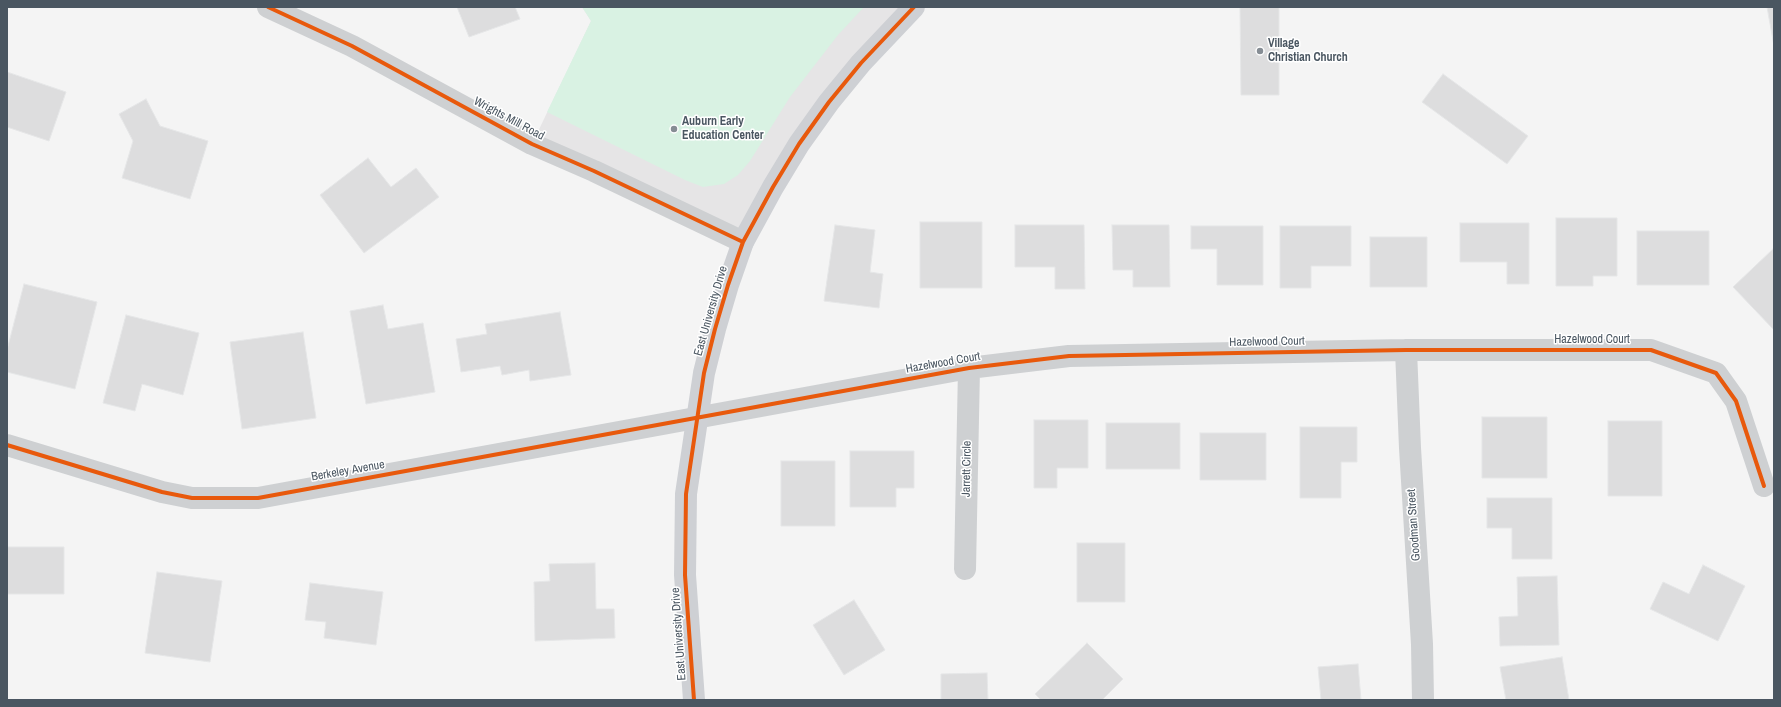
<!DOCTYPE html>
<html>
<head>
<meta charset="utf-8">
<style>
  body { margin:0 }
  #map { position:relative; width:1781px; height:707px; overflow:hidden; background:#f4f4f4; font-family:"Archivo Narrow",sans-serif }
  canvas { display:block }
  .frame { position:absolute; inset:0; border:8px solid #4a5661; pointer-events:none }
</style>
</head>
<body>
<div id="map">
<canvas width="1781" height="707"></canvas>
<div class="frame"></div>
</div>
<script>
const g = document.querySelector('canvas').getContext('2d');
g.lineJoin = 'round';
function fillPath(path, color) { g.fillStyle = color; g.fill(path, 'evenodd'); }
const shape = rows => new Path2D(rows.map(r => 'M' + r).join(''));
function trace(path, color, width, dash) { g.strokeStyle = color; g.lineWidth = width; g.lineCap = dash ? 'butt' : 'round'; g.setLineDash(dash || []); g.stroke(path); }
function write(font, color, halo, rows, align = 'center') {
  g.font = font + ' "Archivo Narrow",sans-serif'; g.lineWidth = 3; g.setLineDash([]); g.textBaseline = 'middle'; g.strokeStyle = halo; g.fillStyle = color; for (const [text, x, y, turn = 0] of rows) {
    g.save(); g.translate(x, y); g.rotate((+turn || 0) * Math.PI / 180); g.textAlign = isNaN(turn) ? turn : align; if (halo) g.strokeText(text, 0, 0); g.fillText(text, 0, 0); g.restore();
  }
}
fillPath(shape([
  [582,7,914,7,897,23,748,232,532,144,591,21]
]), '#e6e5e6');
fillPath(shape([
  [582,7,864,7,838,35,790,97,750,161,738,175,724,184,703,187,685,180,547,112,591,21]
]), '#d9f2e3');
const building = shape([
  [457,7,515,7,520,19,469,37,457,7],
  [1240,7,1279,7,1279,95,1241,95,1240,7],
  [1767,7,1774,7,1774,46,1767,7],
  [7,72,66,92,49,141,7,127,7,72],
  [1443,74,1528,136,1507,164,1422,102,1443,74],
  [146,99,160,126,208,141,190,199,122,178,133,141,119,114,146,99],
  [368,158,391,187,416,168,439,197,364,253,320,195,368,158],
  [1556,218,1617,218,1617,276,1593,276,1593,286,1556,286,1556,218],
  [920,222,982,222,982,288,920,288,920,222],
  [1460,223,1529,223,1529,284,1507,284,1507,262,1460,262,1460,223],
  [835,225,875,230,870,272,883,274,879,308,824,301,835,225],
  [1015,225,1084,225,1085,289,1055,289,1055,267,1015,267,1015,225],
  [1112,225,1169,225,1170,287,1133,287,1133,270,1113,270,1112,225],
  [1191,226,1263,226,1263,285,1217,285,1217,249,1191,249,1191,226],
  [1280,226,1351,226,1351,266,1311,266,1311,288,1280,288,1280,226],
  [1637,231,1709,231,1709,285,1637,285,1637,231],
  [1370,237,1427,237,1427,287,1370,287,1370,237],
  [1773,249,1774,250,1774,330,1733,287,1773,249],
  [24,284,97,302,75,389,7,372,7,350,24,284],
  [383,305,388,329,423,323,435,392,366,404,350,311,383,305],
  [560,312,571,375,530,381,529,370,502,375,500,366,461,372,456,339,487,334,485,324,560,312],
  [126,315,199,333,183,395,142,384,135,411,103,403,126,315],
  [303,332,316,418,242,429,230,342,303,332],
  [1482,417,1547,417,1547,478,1482,478,1482,417],
  [1034,420,1088,420,1088,468,1057,468,1057,488,1034,488,1034,420],
  [1608,421,1662,421,1662,496,1608,496,1608,421],
  [1106,423,1180,423,1180,469,1106,469,1106,423],
  [1300,427,1357,427,1357,462,1341,462,1341,498,1300,498,1300,427],
  [1200,433,1266,433,1266,480,1200,480,1200,433],
  [850,451,914,451,914,488,896,488,896,507,850,507,850,451],
  [781,461,835,461,835,526,781,526,781,461],
  [1487,498,1552,498,1552,559,1512,559,1512,528,1487,528,1487,498],
  [1077,543,1125,543,1125,602,1077,602,1077,543],
  [7,547,64,547,64,594,7,594,7,547],
  [595,563,596,609,614,609,615,638,535,641,534,582,550,581,549,564,595,563],
  [1703,565,1745,586,1718,641,1650,609,1663,582,1689,594,1703,565],
  [157,572,222,581,210,662,145,653,157,572],
  [1557,576,1559,645,1500,646,1499,617,1518,616,1517,577,1557,576],
  [310,583,383,592,376,645,324,638,326,622,305,620,310,583],
  [854,600,885,650,844,675,813,625,854,600],
  [1087,643,1123,679,1102,700,1041,700,1035,694,1087,643],
  [1562,657,1569,700,1506,700,1500,667,1562,657],
  [1358,664,1361,700,1321,700,1318,667,1358,664],
  [987,673,988,700,941,700,941,674,987,673]
]);
fillPath(building, '#ddddde');
trace(building, '#e5e6e7', 1);
trace(shape([
  [268,7,352,46,532,144,594,171,743,242],
  [1406,350,1410,448,1422,644,1423,700],
  [7,445,162,492,192,498,258,498,969,368,1069,356,1406,350,1651,350,1716,373,1736,401,1764,486],
  [965,569,969,368]
]), '#ced0d2', 22);
trace(shape([
  [694,700,685,575,686,494,704,373,715,329,728,285,743,242,773,187,799,144,829,102,861,63,914,7]
]), '#ced0d4', 22);
trace(shape([
  [268,7,352,46,532,144,594,171,743,242],
  [7,445,162,492,192,498,258,498,969,368,1069,356,1406,350,1651,350,1716,373,1736,401,1764,486],
  [694,700,685,575,686,494,704,373,715,329,728,285,743,242,773,187,799,144,829,102,861,63,914,7]
]), '#e8590c', 4);
for (const [x, y, r, color] of [
  [1260,51,4,"#868d94"],
  [674,129,4,"#868d94"]
]) { const dot = new Path2D(); dot.arc(x, y, r, 0, 2 * Math.PI); g.fillStyle = color; g.fill(dot); trace(dot, '#fff', 1.5); }
write('bold 12px', '#4a5661', '#fff', [
  ["Village",1268,44],
  ["Christian Church",1268,58],
  ["Auburn Early",682,122],
  ["Education Center",682,136]
], 'left');
write('12px', '#4a5661', '#fff', [
  ["Wrights Mill Road",509,119,28],
  ["East University Drive",711,311,-74],
  ["Hazelwood Court",1592,340],
  ["Hazelwood Court",1267,342,-1],
  ["Hazelwood Court",943,363,-10],
  ["Jarrett Circle",967,469,-89],
  ["Berkeley Avenue",348,471,-10],
  ["Goodman Street",1414,525,-94],
  ["East University Drive",679,634,-94]
]);
</script>
</body>
</html>
